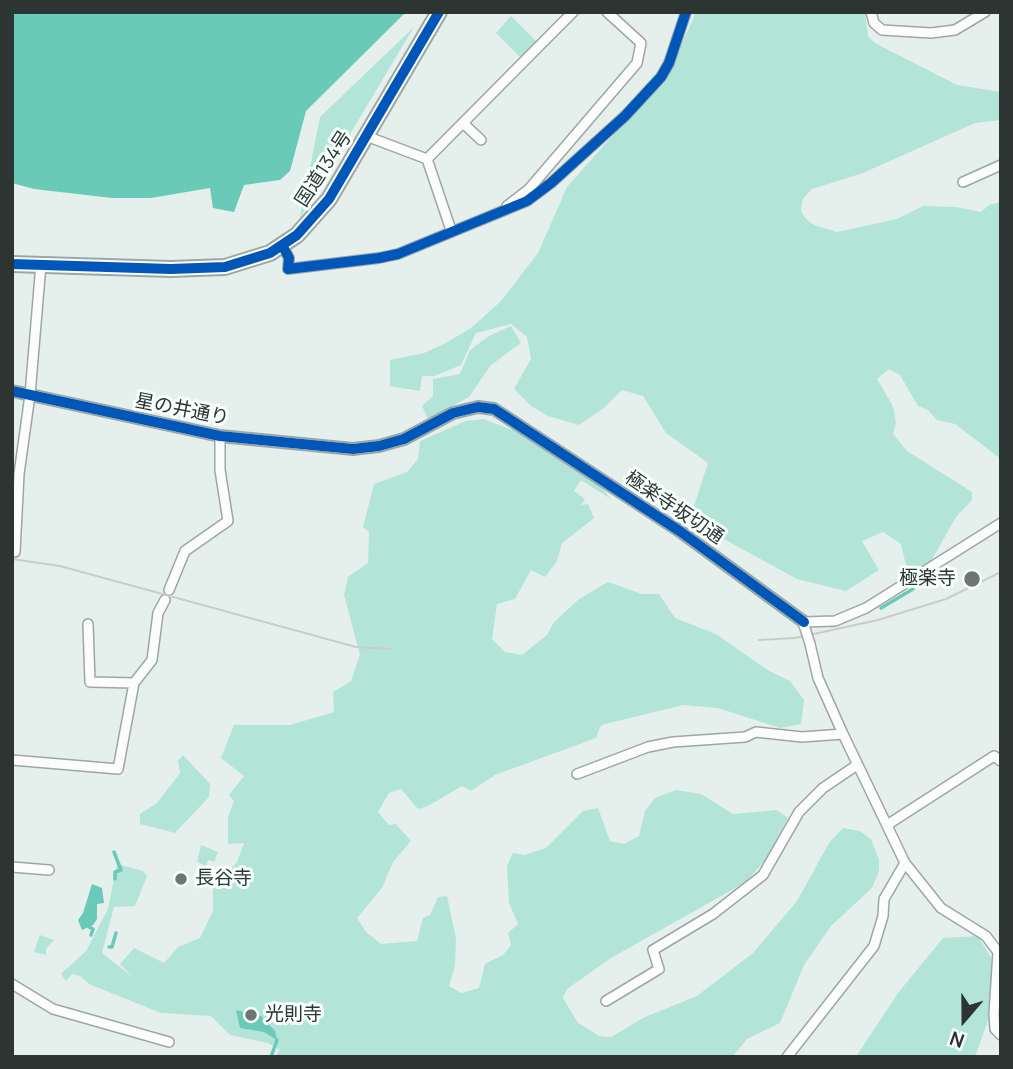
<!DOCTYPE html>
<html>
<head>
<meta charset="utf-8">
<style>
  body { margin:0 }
  #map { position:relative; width:1013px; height:1069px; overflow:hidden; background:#e5f0ed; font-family:Manrope,sans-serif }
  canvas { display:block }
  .frame { position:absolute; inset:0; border:14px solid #2d3533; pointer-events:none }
  .north { position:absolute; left:929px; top:985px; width:70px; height:70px; -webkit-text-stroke:5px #f6fffc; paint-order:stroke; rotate:200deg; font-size:19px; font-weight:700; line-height:28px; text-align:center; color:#2d3533 }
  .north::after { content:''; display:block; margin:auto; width:24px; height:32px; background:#2d3533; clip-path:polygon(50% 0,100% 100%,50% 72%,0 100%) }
</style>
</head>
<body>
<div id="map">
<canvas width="1013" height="1069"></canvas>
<div class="frame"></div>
<div class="north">N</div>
</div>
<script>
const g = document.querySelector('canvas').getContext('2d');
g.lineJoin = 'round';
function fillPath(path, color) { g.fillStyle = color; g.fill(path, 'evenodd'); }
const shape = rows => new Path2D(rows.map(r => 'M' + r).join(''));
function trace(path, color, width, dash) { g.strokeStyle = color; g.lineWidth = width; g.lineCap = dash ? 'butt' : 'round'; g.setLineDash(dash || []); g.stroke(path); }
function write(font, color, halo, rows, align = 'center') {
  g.font = font + ' Manrope,"Noto Sans JP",sans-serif'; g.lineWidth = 6; g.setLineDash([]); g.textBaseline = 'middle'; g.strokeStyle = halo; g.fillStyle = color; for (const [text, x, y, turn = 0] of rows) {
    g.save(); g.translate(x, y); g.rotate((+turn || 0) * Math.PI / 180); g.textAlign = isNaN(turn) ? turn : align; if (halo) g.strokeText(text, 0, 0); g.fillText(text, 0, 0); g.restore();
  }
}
fillPath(shape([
  [696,12,865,12,868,36,875,43,957,85,1001,92,1001,120,975,123,863,173,812,189,802,200,801,211,806,219,814,225,837,232,897,219,923,206,956,207,981,212,989,205,1001,202,1001,459,955,424,937,420,928,410,918,406,900,375,889,369,877,379,893,406,896,422,893,434,907,451,972,492,972,500,956,517,931,561,908,574,901,544,883,532,862,541,879,570,846,591,797,579,713,533,695,518,693,509,708,463,666,433,643,396,622,390,604,408,579,425,548,416,531,406,514,389,531,359,527,337,511,324,476,333,461,365,434,376,422,376,420,391,390,386,390,360,424,353,444,344,471,328,501,301,538,253,567,187,670,71],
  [511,16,537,42,521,58,496,33],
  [414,27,300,218,320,117],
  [511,326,521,343,491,365,469,397,428,419,422,406,433,396,433,379,460,374,470,350,489,336],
  [483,419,534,438,602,488,611,499,581,480,574,491,585,499,581,505,588,504,594,518,562,543,557,561,545,577,531,570,515,599,497,604,492,639,505,652,522,655,547,635,554,622,579,599,608,582,642,594,659,594,675,618,716,634,769,671,790,681,804,700,801,724,780,728,718,708,683,705,601,725,596,738,495,775,471,791,462,786,426,807,418,809,401,789,389,793,378,812,389,825,396,824,411,841,393,862,382,888,357,918,366,932,381,944,417,941,423,918,430,915,438,897,447,896,456,938,455,966,449,986,461,993,479,988,485,964,503,955,511,945,508,933,518,924,509,903,507,866,513,853,524,855,546,848,583,811,598,808,610,841,624,844,639,836,645,811,655,798,676,790,701,794,733,814,777,810,788,818,766,859,746,882,611,958,567,989,563,998,578,1023,599,1036,611,1037,645,1017,697,996,753,953,797,901,829,843,843,828,860,831,871,839,879,860,879,871,872,888,831,926,804,965,780,1023,747,1039,732,1057,275,1057,280,1050,268,1043,230,1035,211,1016,161,1013,89,984,80,976,72,974,66,981,61,974,86,951,108,909,117,864,143,871,147,876,135,906,114,907,102,953,133,977,120,964,134,948,164,963,178,947,200,938,213,911,213,883,217,876,221,879,237,862,244,843,228,844,228,817,234,801,229,795,244,776,221,758,234,725,290,725,334,712,333,692,351,681,360,655,344,595,348,577,368,563,369,532,363,527,374,484,407,472,418,459,420,441,466,421],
  [183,755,210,784,209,797,175,833,140,824,140,814,157,803,180,773,178,761],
  [201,845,218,852,214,862,208,860,206,866,197,862],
  [40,935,54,940,46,949,46,955,34,952],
  [978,936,993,961,989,1017,975,1057,856,1057,898,993,943,938]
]), '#b3e4d8');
fillPath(shape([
  [12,12,406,12,306,111,290,171,280,180,244,185,234,212,213,208,210,188,151,198,112,198,34,189,12,183],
  [92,884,102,888,104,903,97,904,97,919,93,925,82,930,78,920,83,913],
  [236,1010,261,1016,275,1031,277,1040,264,1032,240,1028]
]), '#6acab8');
trace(shape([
  [926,582,947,572],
  [881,608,913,589],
  [114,852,121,870,115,872,115,879],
  [89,927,93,929,91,935],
  [109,947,112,947,116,933],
  [271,1057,277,1040]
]), '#6acab8', 3.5);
const minor = shape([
  [871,12,874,23,882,30,931,33,955,30,985,12],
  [463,123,481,140],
  [366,136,427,159],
  [427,159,573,12],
  [427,159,451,230],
  [963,182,1001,165],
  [507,206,529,189,637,63,641,43,607,12],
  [282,245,289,258,288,269,379,258,398,254,527,201,551,183,625,116,661,77,669,63,686,12],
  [15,552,19,474,30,395,41,264],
  [169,590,185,551,228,521,220,470,220,436],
  [88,624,90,682,134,683],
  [804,626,804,622,835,621,866,608,1001,523],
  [810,644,818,678,843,734,905,863,941,908,986,936,998,952,994,1014,995,1029,1001,1035],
  [12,760,118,769,134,683,152,660,158,613,165,600],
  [577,774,648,747,673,742,745,737,756,732,802,737,843,734],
  [887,825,994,756,1001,761],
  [12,867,49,870],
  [12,984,53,1009,169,1042],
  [606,1001,659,969,653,950,713,914,763,875,799,812,823,788,857,765],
  [787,1057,874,946,883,916,884,899,905,863]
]);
const tertiary = shape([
  [12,391,220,436,353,449,379,446,404,439,453,413,478,407,494,409,681,532,804,622]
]);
const trunk = shape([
  [12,264,171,269,225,267,270,253,297,235,329,199,439,12]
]);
trace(minor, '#9ea6a4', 12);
trace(tertiary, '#9ea6a4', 14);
trace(trunk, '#9ea6a4', 18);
trace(minor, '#fbfdfc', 9);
trace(tertiary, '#fbfdfc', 10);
trace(trunk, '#fbfdfc', 14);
trace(shape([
  [12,559,60,566,356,647,390,649],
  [759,640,795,638,878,620,946,599,1001,572]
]), '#cacccc', 2);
const minorBridge = shape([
  [805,628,810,644]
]);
trace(minorBridge, '#9ea6a4', 12, []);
trace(minorBridge, '#fbfdfc', 9);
trace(shape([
  [282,245,289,258,288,269,379,258,398,254,527,201,551,183,625,116,661,77,669,63,686,12],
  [12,264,171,269,225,267,270,253,297,235,329,199,439,12],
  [12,391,220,436,353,449,379,446,404,439,453,413,478,407,494,409,681,532,804,622]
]), '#0057b8', 10);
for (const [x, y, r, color] of [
  [972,579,9,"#6d7674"],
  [181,879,7,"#6d7674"],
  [251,1015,7,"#6d7674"]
]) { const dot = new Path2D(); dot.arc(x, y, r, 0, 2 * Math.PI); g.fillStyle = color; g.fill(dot); trace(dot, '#f6fffc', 2.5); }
write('19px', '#2d3533', '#f6fffc', [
  ["国道134号",324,169,-57],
  ["星の井通り",182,410,11],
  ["極楽寺坂切通",674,508,34]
]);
write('19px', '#2d3533', '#f6fffc', [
  ["極楽寺",956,579,"right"],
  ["長谷寺",195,879],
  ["光則寺",265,1015]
], 'left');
</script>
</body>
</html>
